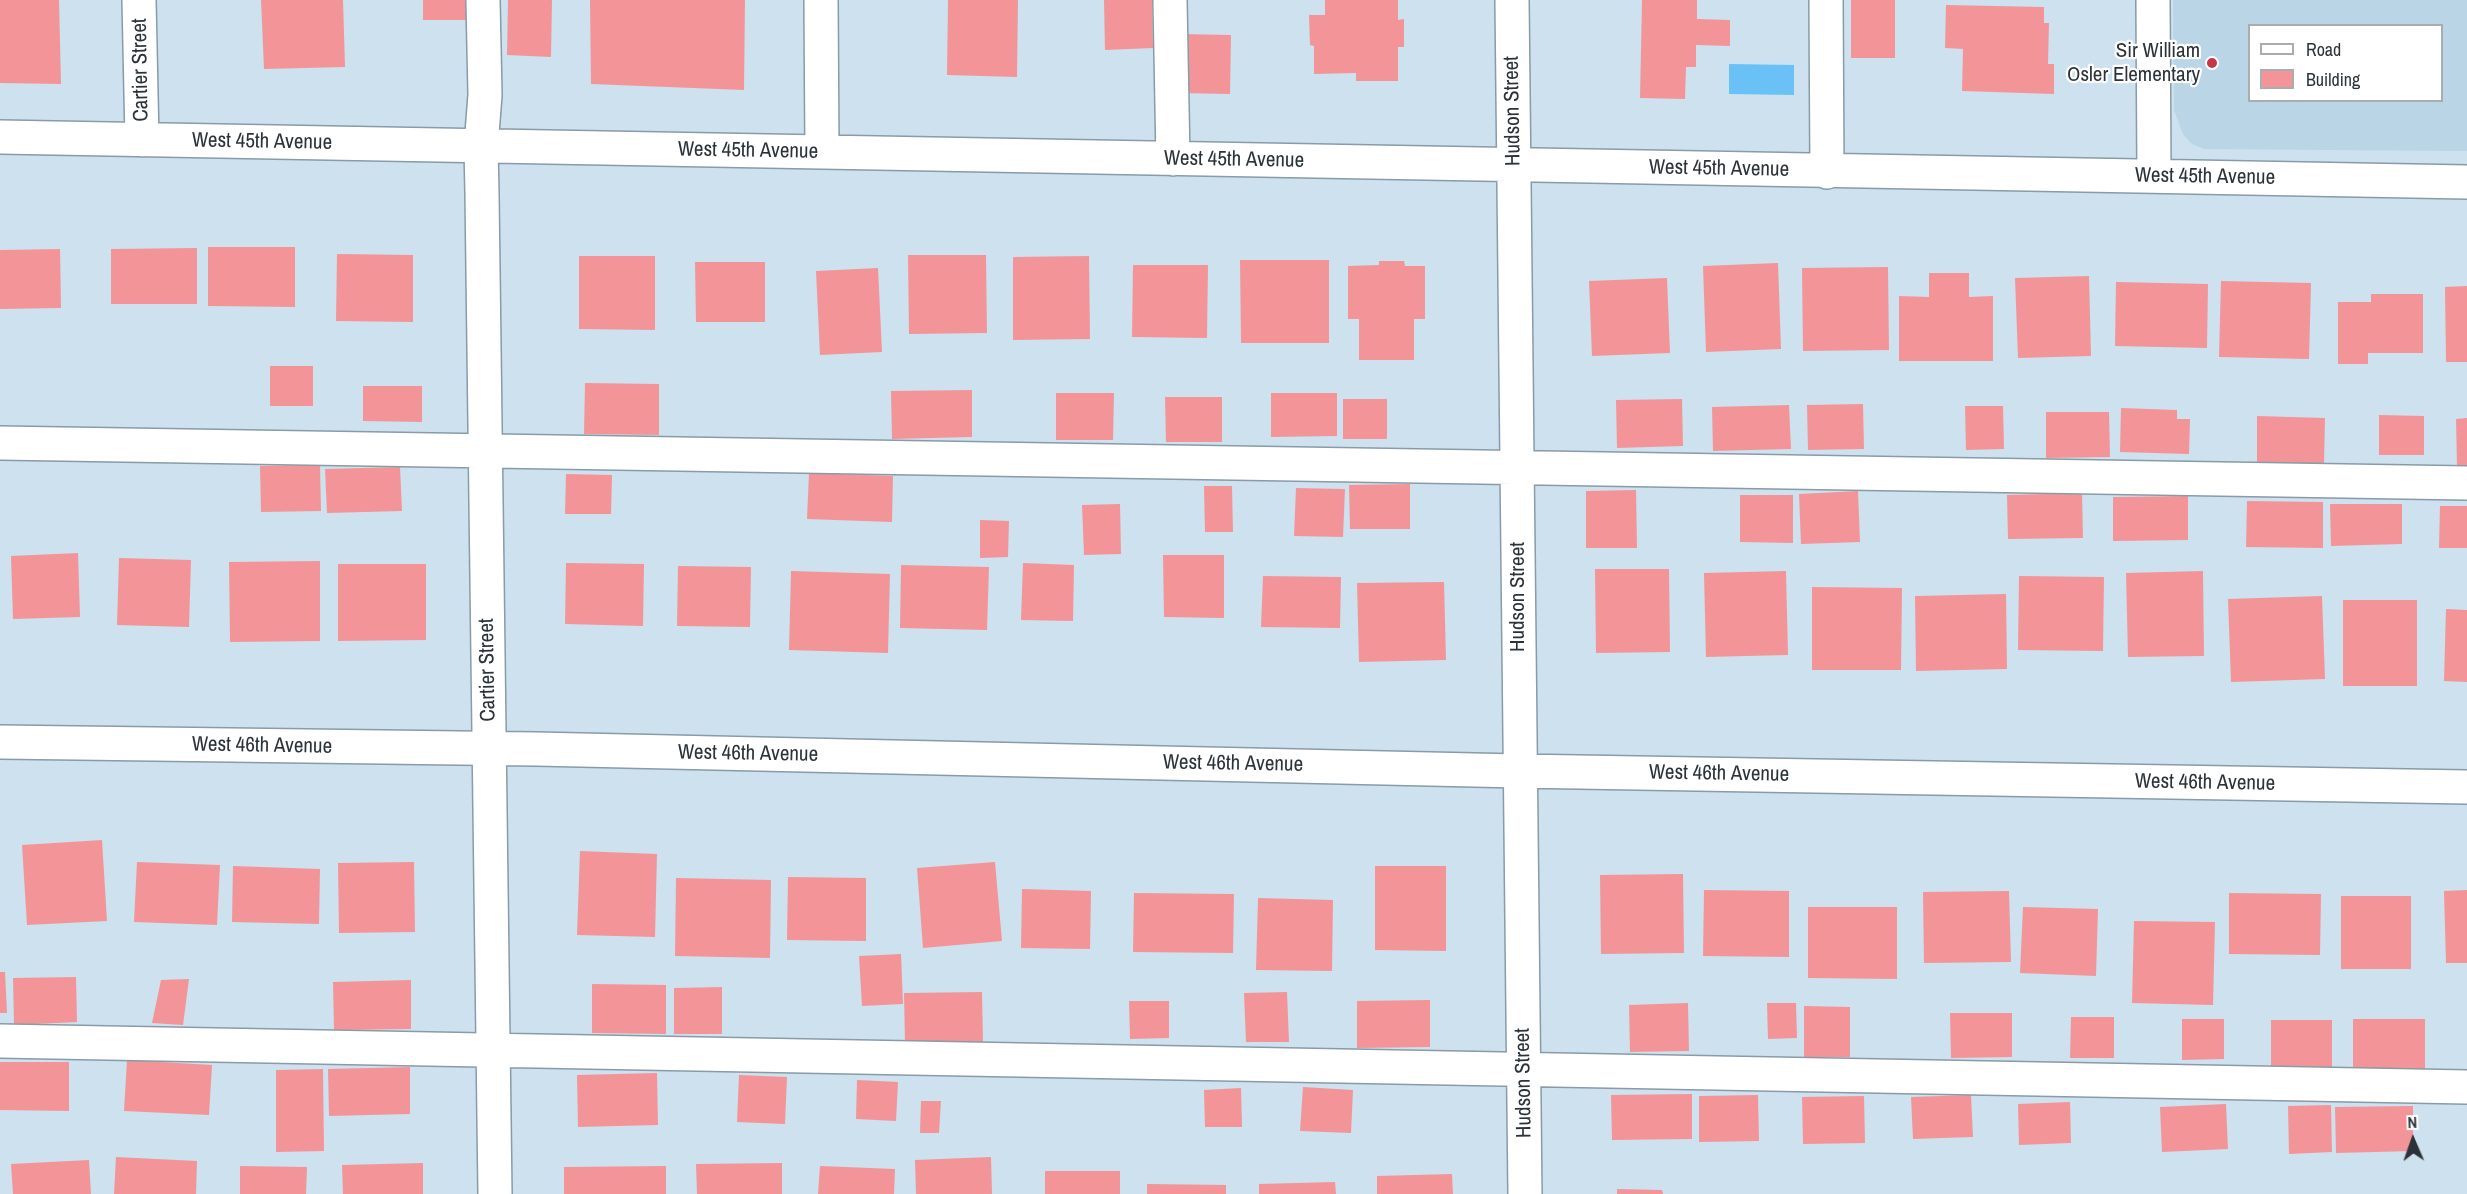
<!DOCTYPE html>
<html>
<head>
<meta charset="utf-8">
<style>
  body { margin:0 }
  #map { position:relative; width:2467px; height:1194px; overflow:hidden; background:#cde1ef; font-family:"Archivo Narrow",sans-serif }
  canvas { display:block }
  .legend { position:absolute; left:2248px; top:24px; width:195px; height:78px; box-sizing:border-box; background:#fff; border:2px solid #aaadaf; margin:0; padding:8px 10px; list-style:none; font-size:18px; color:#2b3338 }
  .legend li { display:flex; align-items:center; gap:12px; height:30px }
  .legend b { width:30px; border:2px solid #aaadaf }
  .north { position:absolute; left:2383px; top:1110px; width:60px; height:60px; -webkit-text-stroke:4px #fff; paint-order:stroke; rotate:358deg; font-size:16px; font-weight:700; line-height:24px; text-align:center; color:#2b3338 }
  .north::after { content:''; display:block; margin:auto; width:21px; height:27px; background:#2b3338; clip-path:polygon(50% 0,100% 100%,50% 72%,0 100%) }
</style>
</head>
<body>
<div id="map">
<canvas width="2467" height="1194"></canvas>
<ul class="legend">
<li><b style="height:8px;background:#fff"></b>Road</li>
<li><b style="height:16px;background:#f39598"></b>Building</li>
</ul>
<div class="north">N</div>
</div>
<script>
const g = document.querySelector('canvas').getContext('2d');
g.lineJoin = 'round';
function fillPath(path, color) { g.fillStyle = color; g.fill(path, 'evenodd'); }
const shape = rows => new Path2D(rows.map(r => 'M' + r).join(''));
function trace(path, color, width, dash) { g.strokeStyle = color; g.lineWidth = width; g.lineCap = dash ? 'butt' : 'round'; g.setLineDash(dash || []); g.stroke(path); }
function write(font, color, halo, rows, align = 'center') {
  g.font = font + ' "Archivo Narrow",sans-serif'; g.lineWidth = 4.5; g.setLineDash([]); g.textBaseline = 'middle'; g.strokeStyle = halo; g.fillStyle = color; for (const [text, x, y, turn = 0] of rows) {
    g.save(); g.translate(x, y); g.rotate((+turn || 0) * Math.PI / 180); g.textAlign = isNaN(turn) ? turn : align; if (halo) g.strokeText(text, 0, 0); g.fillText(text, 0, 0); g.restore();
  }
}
fillPath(shape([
  [2173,0,2467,0,2467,151,2204,149,2192,144,2183,134,2174,110],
  [2250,26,2442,26,2442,100,2250,100]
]), '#bad5e5');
fillPath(shape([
  [1729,64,1794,65,1794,95,1729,94]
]), '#69c1f6');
fillPath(shape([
  [0,0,59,0,61,84,0,83],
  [261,0,343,0,345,67,264,69],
  [423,0,468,0,468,20,423,20],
  [508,0,552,0,551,57,507,55],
  [590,0,745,0,744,90,591,84],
  [948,0,1018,0,1017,77,947,75],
  [1104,0,1152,0,1153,48,1105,50],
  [1325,0,1398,0,1398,20,1404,19,1404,47,1398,47,1398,81,1356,81,1356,73,1314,74,1314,46,1310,45,1309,15,1325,15],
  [1642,0,1697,0,1697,19,1730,20,1730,46,1696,45,1696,67,1686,67,1685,99,1640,98],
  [1851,0,1895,0,1895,58,1851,58],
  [1946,5,2044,7,2044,23,2049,23,2048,64,2054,64,2054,94,1962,91,1963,49,1945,48],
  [1181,34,1231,35,1230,94,1180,93],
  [208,247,295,247,295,307,208,306],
  [197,248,197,304,111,304,111,249],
  [60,249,61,308,0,309,0,250],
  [337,254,413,255,413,322,336,321],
  [908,255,986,255,987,333,909,334],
  [579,256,655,256,655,330,579,329],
  [1089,256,1090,339,1013,340,1013,257],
  [1240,260,1329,260,1329,343,1241,343],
  [1379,261,1404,261,1405,266,1425,266,1425,319,1414,319,1414,360,1359,360,1359,319,1348,319,1348,266,1379,265],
  [695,262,765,262,765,322,696,322],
  [1778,263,1781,349,1706,352,1703,266],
  [1133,265,1208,265,1207,338,1132,337],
  [1888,267,1889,350,1803,351,1802,268],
  [878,268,882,352,820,355,816,271],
  [1929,273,1969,273,1969,297,1993,296,1993,361,1899,361,1899,296,1929,297],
  [2089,276,2091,356,2018,358,2015,278],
  [1667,278,1670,353,1592,356,1589,281],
  [2221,281,2311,283,2309,359,2219,357],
  [2116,282,2208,284,2207,348,2115,346],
  [2467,286,2467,362,2446,362,2445,287],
  [2371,294,2423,294,2423,353,2368,353,2368,364,2338,364,2338,302,2371,302],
  [270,366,313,366,313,406,270,406],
  [585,383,659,384,659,435,584,434],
  [363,386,422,386,422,422,363,421],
  [972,390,972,437,892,439,891,391],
  [1056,393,1114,393,1113,440,1056,440],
  [1271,393,1337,393,1337,436,1271,437],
  [1165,397,1222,397,1222,442,1166,442],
  [1343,399,1387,399,1387,439,1343,439],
  [1682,399,1683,446,1617,448,1616,400],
  [1863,404,1864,449,1808,450,1807,405],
  [1789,405,1791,449,1713,451,1712,407],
  [1965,406,2003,406,2004,449,1966,450],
  [2121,408,2177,410,2177,419,2190,419,2189,454,2120,452],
  [2046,412,2109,412,2110,457,2046,458],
  [2379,415,2424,416,2424,455,2379,455],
  [2257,416,2325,418,2324,464,2257,463],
  [2467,418,2467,466,2457,466,2456,419],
  [320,465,321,511,261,512,260,466],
  [400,467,402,511,327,513,325,469],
  [809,473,893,476,892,522,807,519],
  [566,474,612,475,611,514,565,514],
  [1410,484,1410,529,1350,529,1349,485],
  [1204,486,1232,486,1233,532,1205,532],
  [1296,488,1345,489,1343,537,1294,536],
  [1636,490,1637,548,1586,548,1586,491],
  [1858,491,1860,542,1801,544,1799,494],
  [2082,493,2083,538,2008,539,2007,495],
  [1740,495,1793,495,1793,543,1740,542],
  [2188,496,2188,540,2113,541,2113,497],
  [2247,501,2323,502,2323,548,2246,547],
  [1120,504,1121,554,1084,555,1082,505],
  [2330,504,2402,504,2402,544,2331,546],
  [2440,506,2467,506,2467,548,2439,548],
  [980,520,1009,521,1008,557,980,558],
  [78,553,80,617,13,619,11,556],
  [1163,555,1224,555,1224,618,1164,617],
  [119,558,191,560,189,627,117,625],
  [320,561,320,641,230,642,229,562],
  [566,563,644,564,643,626,565,624],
  [1023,563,1074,565,1073,621,1021,620],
  [338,564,426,564,426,640,338,641],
  [901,565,989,567,987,630,900,628],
  [678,566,751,567,750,627,677,626],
  [1595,569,1669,569,1670,652,1596,653],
  [791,571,890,574,888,653,789,650],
  [1786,571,1788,655,1706,657,1704,573],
  [2203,571,2204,656,2128,657,2126,573],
  [1263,576,1341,577,1340,628,1261,627],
  [2019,576,2104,577,2103,651,2018,650],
  [1444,582,1446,660,1359,662,1357,583],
  [1812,587,1902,588,1901,670,1812,670],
  [2006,594,2007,669,1916,671,1915,596],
  [2322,596,2325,679,2231,682,2228,599],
  [2343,600,2417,600,2417,686,2343,686],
  [2446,609,2467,610,2467,682,2444,681],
  [102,840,107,921,27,925,22,845],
  [580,851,657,854,655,937,577,935],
  [137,862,220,865,217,925,134,922],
  [414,862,415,932,339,933,338,863],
  [995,862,1002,941,923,948,917,868],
  [233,866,320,869,319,924,232,922],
  [1375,866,1446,866,1446,951,1375,950],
  [1683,874,1684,953,1601,954,1600,875],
  [788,877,866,878,866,941,787,940],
  [676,878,771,880,770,958,675,956],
  [1022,889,1091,891,1090,949,1021,948],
  [1704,890,1789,891,1789,957,1703,956],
  [2467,890,2467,963,2446,963,2444,891],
  [2009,891,2011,962,1924,963,1923,892],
  [1134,893,1234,894,1233,953,1133,952],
  [2229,893,2321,894,2320,955,2229,954],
  [2341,896,2411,896,2411,969,2341,969],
  [1258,898,1333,900,1332,971,1256,970],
  [1808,907,1897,907,1897,979,1808,978],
  [2023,907,2098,909,2096,976,2020,973],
  [2134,921,2215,922,2213,1005,2132,1003],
  [901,954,903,1004,862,1006,859,956],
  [0,972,5,972,7,1013,0,1013],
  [76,977,77,1022,14,1025,13,978],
  [189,979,183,1025,152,1023,161,980],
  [411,980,411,1029,334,1030,333,982],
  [592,984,666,985,666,1034,592,1033],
  [722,987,722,1034,674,1034,674,988],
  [982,992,983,1042,905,1043,904,993],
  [1287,992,1289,1042,1246,1042,1244,993],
  [1430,1000,1430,1047,1357,1048,1357,1001],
  [1129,1001,1169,1001,1169,1038,1130,1039],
  [1688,1003,1689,1051,1630,1052,1629,1005],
  [1767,1003,1796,1003,1797,1038,1768,1039],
  [1804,1006,1850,1007,1850,1057,1804,1057],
  [1950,1013,2012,1013,2012,1057,1951,1058],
  [2071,1017,2114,1017,2114,1058,2070,1058],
  [2182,1019,2224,1019,2224,1059,2182,1060],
  [2353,1019,2425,1019,2425,1069,2353,1070],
  [2271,1020,2332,1020,2332,1067,2271,1066],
  [127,1060,212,1065,209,1115,124,1111],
  [0,1062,69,1062,69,1111,0,1110],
  [410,1067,410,1114,329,1116,328,1069],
  [323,1069,324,1151,276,1152,276,1070],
  [657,1073,658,1125,578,1127,577,1075],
  [739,1075,787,1077,785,1124,737,1122],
  [857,1080,898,1082,896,1121,856,1119],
  [1303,1087,1353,1090,1351,1133,1300,1131],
  [1241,1088,1242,1127,1205,1127,1204,1090],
  [1692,1094,1692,1139,1612,1140,1611,1095],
  [1758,1095,1759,1141,1699,1142,1699,1096],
  [1971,1095,1973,1137,1913,1139,1911,1097],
  [1864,1096,1865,1143,1803,1144,1802,1097],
  [921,1101,941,1101,939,1133,920,1133],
  [2070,1102,2071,1143,2019,1145,2018,1104],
  [2226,1104,2228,1149,2162,1152,2160,1107],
  [2331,1105,2332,1152,2289,1154,2288,1106],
  [2413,1106,2413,1151,2336,1153,2335,1107],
  [116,1157,197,1161,196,1194,114,1194],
  [991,1157,992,1194,916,1194,915,1160],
  [89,1160,91,1194,13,1194,11,1164],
  [423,1163,423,1194,343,1194,342,1165],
  [782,1163,782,1194,697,1194,696,1164],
  [240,1166,307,1167,306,1194,240,1194],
  [666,1166,666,1194,564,1194,564,1167],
  [820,1166,895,1169,894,1194,818,1194],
  [1045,1171,1120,1171,1120,1194,1045,1194],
  [1452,1174,1453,1194,1377,1194,1377,1176],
  [1335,1182,1336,1194,1259,1194,1259,1184],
  [1147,1184,1226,1185,1226,1194,1147,1194],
  [1617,1189,1662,1190,1663,1194,1617,1194]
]), '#f39598');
const minor = shape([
  [139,0,142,140],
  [483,0,485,95,481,146,482,194,495,1194],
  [821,0,822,152],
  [1170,0,1173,159],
  [1512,0,1525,1194],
  [1826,0,1827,172],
  [2153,0,2154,175],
  [0,137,2467,182],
  [0,443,2467,483],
  [0,742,536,749,1519,771,2467,787],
  [0,1041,2467,1087]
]);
trace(minor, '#889ba7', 36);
trace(minor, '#fff', 33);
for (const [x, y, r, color] of [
  [2212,63,6,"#c63649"]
]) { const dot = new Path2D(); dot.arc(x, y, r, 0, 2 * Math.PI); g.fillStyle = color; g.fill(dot); trace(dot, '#fff', 2); }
write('21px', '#2b3338', '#fff', [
  ["Sir William",2200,51],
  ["Osler Elementary",2200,75]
], 'right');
write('21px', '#2b3338', '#fff', [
  ["Cartier Street",141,70,-91],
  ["Hudson Street",1513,111,-91],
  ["West 45th Avenue",262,142,1],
  ["West 45th Avenue",748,151,1],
  ["West 45th Avenue",1234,160,1],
  ["West 45th Avenue",1719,169,1],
  ["West 45th Avenue",2205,177,1],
  ["Hudson Street",1518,597,-90],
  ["Cartier Street",488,670,-91],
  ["West 46th Avenue",262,746,1],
  ["West 46th Avenue",748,754,1],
  ["West 46th Avenue",1233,764,1],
  ["West 46th Avenue",1719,774,1],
  ["West 46th Avenue",2205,783,1],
  ["Hudson Street",1524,1083,-91]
]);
</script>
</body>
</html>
